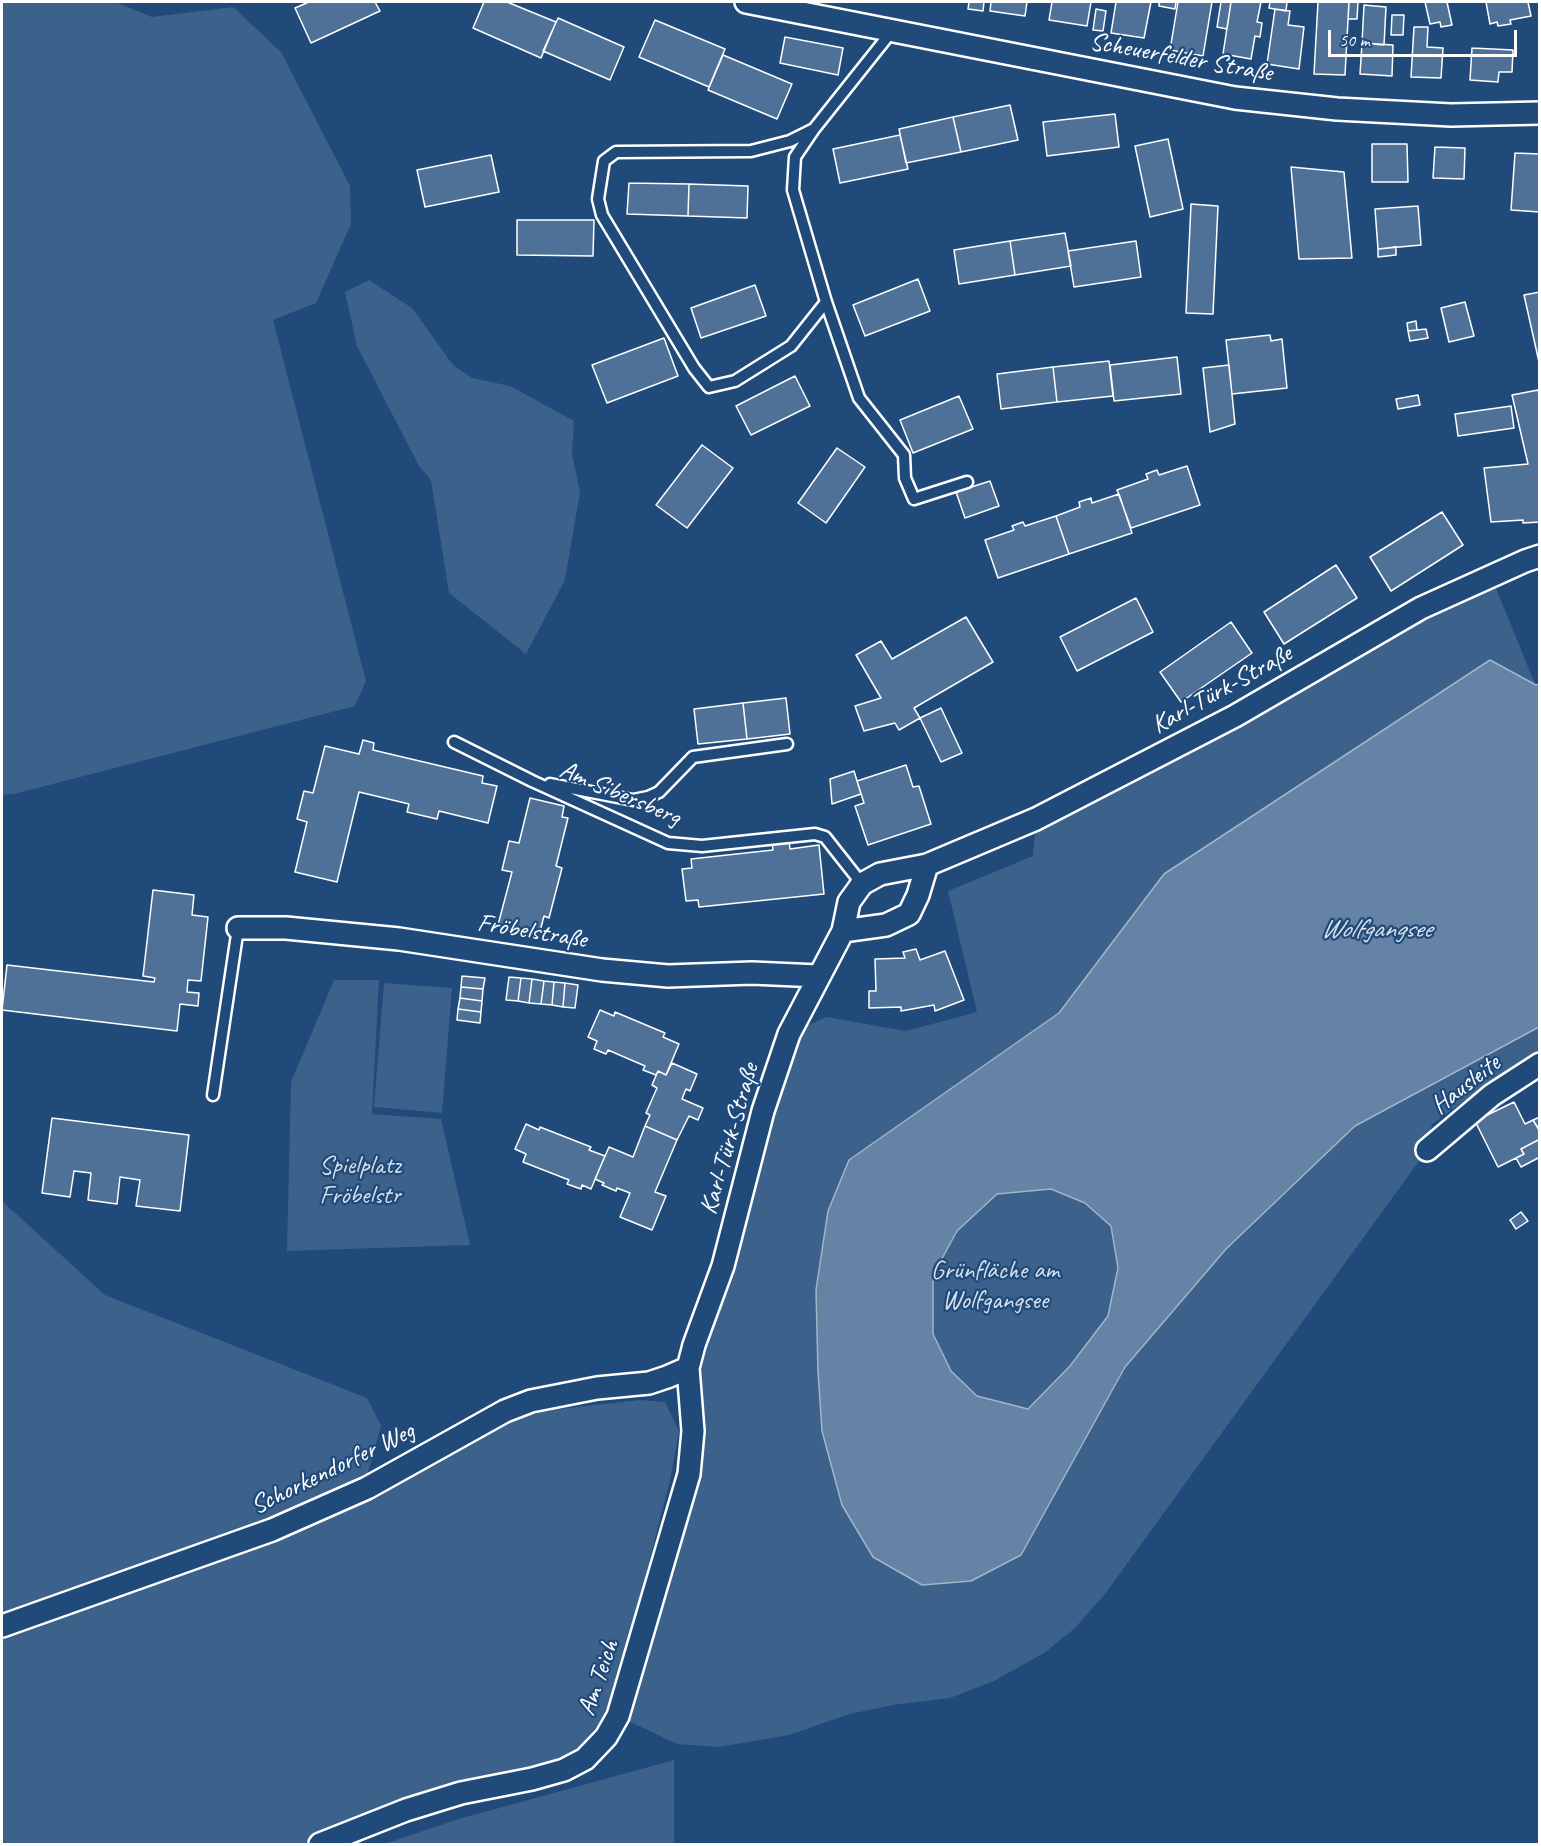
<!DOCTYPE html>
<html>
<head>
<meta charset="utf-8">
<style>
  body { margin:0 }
  #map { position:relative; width:1541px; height:1846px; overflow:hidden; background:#1f4a7a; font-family:Caveat,sans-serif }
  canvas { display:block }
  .frame { position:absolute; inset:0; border:3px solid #fff; pointer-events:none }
  .scale { position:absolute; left:1328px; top:30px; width:189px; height:27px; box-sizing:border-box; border:3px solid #fff; border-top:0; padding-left:8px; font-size:18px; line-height:21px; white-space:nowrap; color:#fff; -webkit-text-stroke:4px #1f4a7a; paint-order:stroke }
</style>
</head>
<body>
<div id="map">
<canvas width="1541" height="1846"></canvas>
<div class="frame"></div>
<div class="scale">50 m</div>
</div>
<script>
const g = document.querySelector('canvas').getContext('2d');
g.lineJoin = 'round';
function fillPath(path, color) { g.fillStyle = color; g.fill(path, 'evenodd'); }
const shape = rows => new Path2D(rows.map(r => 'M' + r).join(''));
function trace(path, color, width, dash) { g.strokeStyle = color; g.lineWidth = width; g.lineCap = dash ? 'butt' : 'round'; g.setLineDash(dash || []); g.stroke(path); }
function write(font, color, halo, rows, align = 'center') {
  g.font = font + ' Caveat,sans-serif'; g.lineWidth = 4.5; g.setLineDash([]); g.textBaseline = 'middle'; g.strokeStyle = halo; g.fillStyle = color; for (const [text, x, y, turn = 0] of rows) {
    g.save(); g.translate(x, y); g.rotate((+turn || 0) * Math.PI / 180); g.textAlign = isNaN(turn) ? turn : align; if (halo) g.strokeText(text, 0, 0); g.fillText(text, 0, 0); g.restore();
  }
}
fillPath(shape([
  [2,2,115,2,152,17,233,7,281,52,350,186,351,224,316,303,273,320,366,681,355,706,14,794,2,795],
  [369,280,412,308,453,365,472,378,510,386,574,421,572,454,580,492,565,580,526,654,449,593,431,480,419,466,357,346,345,292],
  [1491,576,1535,684,1539,684,1539,1054,1481,1089,1432,1124,1427,1150,1105,1594,1074,1629,1044,1653,994,1681,950,1698,893,1705,850,1714,789,1735,719,1747,677,1744,618,1716,689,1474,688,1368,789,1034,826,1017,906,1031,977,1012,948,891,1033,856,1036,819],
  [334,980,379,980,372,1114,441,1119,470,1245,287,1251,291,1082],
  [384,983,452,988,442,1113,374,1107],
  [2,1201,105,1295,367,1398,381,1426,367,1476,276,1523,2,1624],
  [641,1400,665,1402,679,1431,670,1481,613,1699,598,1725,576,1751,546,1767,405,1806,302,1844,2,1844,2,1635,505,1420,559,1409],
  [674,1760,674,1844,384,1844,459,1819]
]), '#3c618b');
const water = shape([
  [1490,660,1536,685,1539,684,1539,1027,1355,1126,1226,1249,1125,1367,1021,1555,971,1581,922,1585,873,1557,842,1505,822,1431,818,1371,816,1290,828,1211,849,1160,1059,1013,1164,874,1490,660],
  [1051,1189,1085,1203,1111,1226,1118,1268,1108,1316,1070,1366,1028,1409,977,1396,951,1371,933,1334,933,1275,957,1231,997,1194,1051,1189]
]);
fillPath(water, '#6583a4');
trace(water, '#a3b5c8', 1.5);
const building = shape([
  [309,2,375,2,380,11,311,43,295,8,309,2],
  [484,2,507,2,556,22,541,58,473,28,484,2],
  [969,2,984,2,983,11,968,9,969,2],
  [991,2,1027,2,1025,16,990,11,991,2],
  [1052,2,1091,2,1087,26,1049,20,1052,2],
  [1116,2,1151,2,1144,38,1111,33,1116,2],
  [1159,2,1176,2,1175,9,1159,6,1159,2],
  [1178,2,1212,2,1203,56,1170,50,1178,2],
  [1221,2,1231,2,1227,29,1217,27,1221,2],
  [1231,2,1261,2,1257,22,1262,23,1260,37,1255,36,1251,59,1223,54,1231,2],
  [1270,2,1287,2,1286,11,1269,8,1270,2],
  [1318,2,1349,2,1345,75,1314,74,1318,2],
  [1349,2,1358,2,1357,19,1348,19,1349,2],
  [1425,2,1447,2,1452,25,1441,27,1440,22,1430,24,1425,2],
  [1486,2,1528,2,1531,16,1510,20,1511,24,1498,26,1497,22,1490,24,1486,2],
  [1364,5,1386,7,1384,45,1362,43,1364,5],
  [1096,9,1106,11,1103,31,1093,30,1096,9],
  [1275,9,1290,11,1288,25,1304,27,1299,69,1267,64,1275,9],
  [1392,15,1404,15,1403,35,1391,35,1392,15],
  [558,18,624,47,610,80,543,51,558,18],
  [655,20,725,49,709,87,639,57,655,20],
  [1414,27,1428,27,1427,47,1443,48,1441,78,1411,77,1414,27],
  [785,37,843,48,838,75,780,63,785,37],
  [1362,43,1393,45,1392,76,1360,74,1362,43],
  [1472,48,1513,50,1512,72,1499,72,1498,82,1470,80,1472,48],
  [723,55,792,84,777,119,708,90,723,55],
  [1010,105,1018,140,961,152,953,117,1010,105],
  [1115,114,1119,147,1047,156,1043,122,1115,114],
  [953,117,961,152,906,163,899,129,953,117],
  [900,135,908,169,840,183,833,149,900,135],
  [1168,139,1183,209,1150,217,1135,146,1168,139],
  [1372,144,1407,144,1408,182,1372,182,1372,144],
  [1435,147,1465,148,1464,179,1433,178,1435,147],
  [1515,153,1540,154,1540,212,1511,210,1515,153],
  [491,155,499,192,425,207,417,170,491,155],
  [1291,167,1344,172,1352,258,1299,259,1291,167],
  [629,183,689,184,688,216,627,214,629,183],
  [689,184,748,186,747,218,688,216,689,184],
  [1191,204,1218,206,1213,314,1186,313,1191,204],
  [1418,206,1421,245,1378,249,1375,209,1418,206],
  [517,220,594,220,593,256,517,255,517,220],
  [1065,233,1071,266,1015,275,1010,241,1065,233],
  [1010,241,1015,275,959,284,954,250,1010,241],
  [1136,241,1141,277,1074,287,1068,251,1136,241],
  [1396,247,1396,255,1378,257,1378,249,1396,247],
  [918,279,930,311,865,336,853,305,918,279],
  [755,285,766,316,701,338,691,308,755,285],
  [1540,292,1540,362,1539,362,1524,295,1540,292],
  [1465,302,1474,336,1449,342,1441,308,1465,302],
  [1416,321,1417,330,1408,331,1407,323,1416,321],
  [1426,329,1428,338,1410,341,1408,331,1426,329],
  [1270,335,1271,341,1282,339,1287,388,1232,394,1226,340,1270,335],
  [664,338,678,376,607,403,592,365,664,338],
  [1177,357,1181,394,1114,401,1110,365,1177,357],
  [1109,361,1113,396,1057,402,1053,367,1109,361],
  [1229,365,1235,424,1210,432,1203,368,1229,365],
  [1053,367,1057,402,1001,409,997,374,1053,367],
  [795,376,810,406,751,435,736,406,795,376],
  [1538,390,1540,399,1540,522,1523,523,1523,520,1491,522,1484,468,1528,464,1512,395,1538,390],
  [1418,395,1420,405,1398,409,1396,399,1418,395],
  [959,396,973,429,913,453,900,420,959,396],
  [1511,406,1514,428,1458,436,1455,414,1511,406],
  [702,445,733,468,687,528,656,505,702,445],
  [837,448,865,467,826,523,798,503,837,448],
  [1187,466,1200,505,1131,528,1117,490,1148,479,1146,474,1157,470,1159,475,1187,466],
  [990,481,999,506,965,518,956,492,990,481],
  [1119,494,1132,533,1069,554,1056,516,1080,507,1079,502,1091,498,1092,503,1119,494],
  [1442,512,1463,545,1391,591,1370,557,1442,512],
  [1056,516,1069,554,998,578,985,540,1014,530,1012,526,1023,522,1025,526,1056,516],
  [1336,565,1357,598,1284,644,1264,612,1336,565],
  [1136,598,1153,632,1077,671,1060,637,1136,598],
  [966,617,993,662,914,708,920,718,899,730,895,723,864,731,855,706,881,698,856,655,881,641,892,659,966,617],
  [1231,622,1252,653,1181,702,1160,672,1231,622],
  [786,698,790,734,747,739,743,703,786,698],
  [743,703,747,739,698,744,694,709,743,703],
  [941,708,962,753,941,762,920,718,941,708],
  [363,740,374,743,373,750,483,776,482,783,497,786,488,823,439,811,437,819,407,812,409,804,359,792,337,882,295,872,307,822,297,819,304,791,313,793,325,746,359,754,363,740],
  [906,765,913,787,919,786,931,824,868,845,855,806,864,803,857,781,906,765],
  [854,771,861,794,832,804,830,779,854,771],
  [530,798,564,806,562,817,568,818,556,866,562,868,549,918,544,916,539,935,498,925,512,872,502,870,509,841,519,843,530,798],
  [789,840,790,849,819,845,824,894,699,907,698,900,686,901,682,869,692,868,691,859,773,850,772,842,789,840],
  [153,890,194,895,192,915,208,917,201,981,188,980,187,992,199,993,198,1006,180,1004,177,1031,2,1010,7,965,154,982,155,978,143,976,153,890],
  [916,949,920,960,945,951,964,1000,935,1011,934,1005,901,1011,901,1007,869,1008,869,991,876,991,875,959,905,958,903,952,916,949],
  [462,976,485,978,483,989,461,987,462,976],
  [509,977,521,978,518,1001,506,1000,509,977],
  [521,978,532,979,529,1003,518,1001,521,978],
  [532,979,544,981,541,1004,529,1003,532,979],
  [544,981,554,982,552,1005,541,1004,544,981],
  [554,982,565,983,563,1007,552,1005,554,982],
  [565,983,578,985,575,1008,563,1007,565,983],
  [461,987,483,989,482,1001,460,998,461,987],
  [460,998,482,1001,481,1012,458,1009,460,998],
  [458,1009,481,1012,480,1023,457,1020,458,1009],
  [600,1010,614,1016,615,1012,665,1033,663,1037,679,1044,666,1075,658,1071,656,1075,643,1070,645,1066,608,1050,606,1054,594,1049,597,1041,588,1037,600,1010],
  [672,1063,697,1074,690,1091,686,1089,682,1099,703,1108,698,1120,689,1116,677,1140,645,1126,650,1115,646,1113,657,1088,652,1085,658,1071,666,1075,672,1063],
  [1514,1102,1525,1124,1533,1120,1540,1131,1540,1139,1521,1149,1524,1154,1498,1167,1475,1121,1514,1102],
  [1540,1117,1540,1129,1539,1130,1533,1120,1540,1117],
  [52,1118,189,1135,180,1211,136,1206,140,1180,120,1177,117,1204,88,1200,91,1173,74,1171,70,1197,42,1193,52,1118],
  [526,1124,539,1130,540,1127,591,1147,589,1150,605,1156,591,1189,582,1185,581,1189,567,1184,569,1180,523,1162,526,1154,515,1149,526,1124],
  [645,1126,677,1140,655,1192,666,1196,652,1230,620,1217,630,1193,617,1188,616,1191,602,1185,604,1183,595,1179,609,1147,633,1157,645,1126],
  [1540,1139,1540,1157,1521,1167,1516,1158,1524,1154,1521,1149,1540,1139],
  [1521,1212,1528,1221,1516,1229,1510,1220,1521,1212]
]);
fillPath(building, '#507197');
trace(building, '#fff', 1.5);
const lane = shape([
  [892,31,814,129,795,157,793,190,826,302,859,398,904,455,905,478,914,499,967,482],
  [814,129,790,141,751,151,616,152,604,161,598,199,602,215,694,368,709,387,735,381,791,346,826,302],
  [454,742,532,781,668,843,702,846,815,834,825,837,862,884],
  [550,784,633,800,648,797,659,792,693,757,787,744],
  [213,1095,238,928]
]);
const street = shape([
  [746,2,1235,98,1337,109,1451,115,1540,113],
  [238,928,286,928,399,939,602,970,668,976,752,973,818,976],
  [843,931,886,925,909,914,918,895,927,865],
  [1427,1150,1492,1095,1540,1064],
  [2,1626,272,1530,367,1488,505,1411,531,1401,597,1388,649,1383,667,1377,688,1368],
  [320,1844,406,1810,461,1793,532,1779,564,1770,585,1759,606,1737,618,1716,689,1474,693,1431,688,1368,694,1345,723,1266,763,1111,789,1034,843,931,849,902,862,884,880,874,927,865,1036,819,1235,716,1421,608,1525,561,1540,556]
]);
trace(lane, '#fff', 15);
trace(street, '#fff', 26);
trace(lane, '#1f4a7a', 10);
trace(street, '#1f4a7a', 21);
write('26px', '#fff', '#1f4a7a', [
  ["Scheuerfelder Straße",1181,58,10],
  ["Karl-Türk-Straße",1222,690,-29],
  ["Am Sibersberg",620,794,23],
  ["Fröbelstraße",532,932,9],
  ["Hausleite",1466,1085,-38],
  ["Karl-Türk-Straße",730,1139,-74],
  ["Schorkendorfer Weg",333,1469,-26],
  ["Am Teich",599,1678,-71]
]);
write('26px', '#d8dfe8', '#1f4a7a', [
  ["Spielplatz",360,1166],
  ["Fröbelstr",360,1196],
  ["Grünfläche am",995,1271],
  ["Wolfgangsee",995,1301]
]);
write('italic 27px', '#d8e0e8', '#1f4a7a', [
  ["Wolfgangsee",1376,930]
]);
</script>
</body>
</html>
